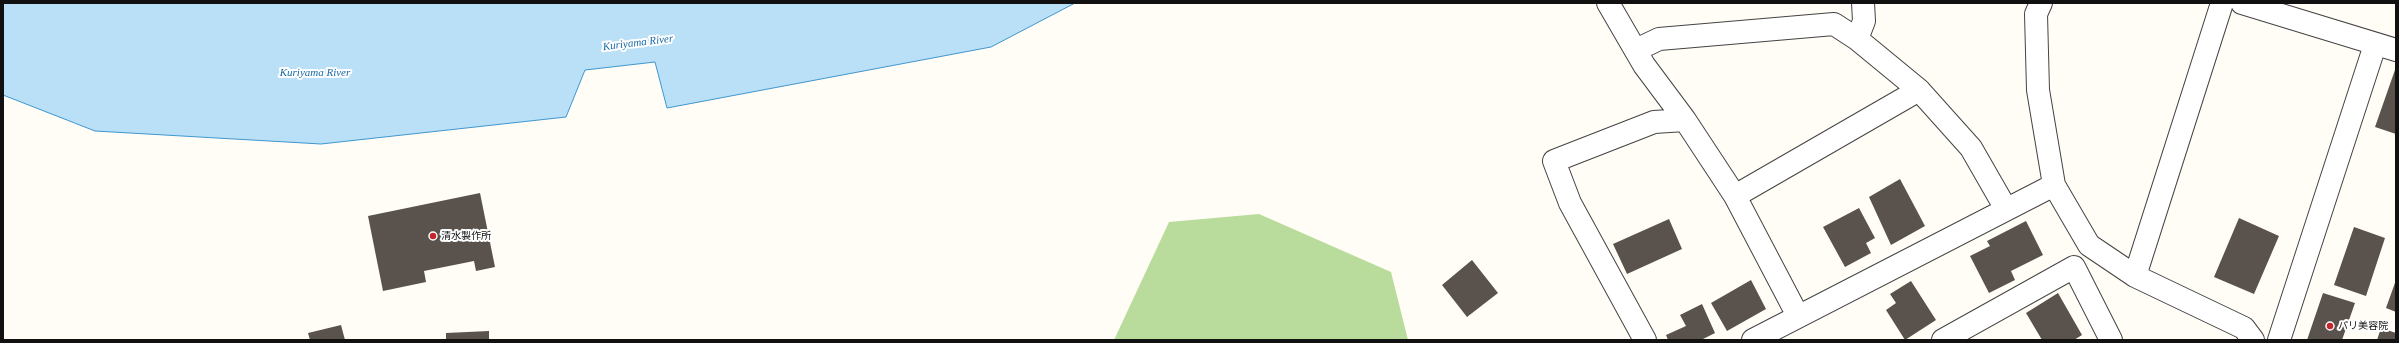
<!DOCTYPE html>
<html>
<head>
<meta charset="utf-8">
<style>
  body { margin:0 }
  #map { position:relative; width:2399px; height:343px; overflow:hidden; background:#fffdf5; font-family:"Times New Roman",serif }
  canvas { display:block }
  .frame { position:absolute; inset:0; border:4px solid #111; pointer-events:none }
</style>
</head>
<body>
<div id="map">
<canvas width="2399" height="343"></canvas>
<div class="frame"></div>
</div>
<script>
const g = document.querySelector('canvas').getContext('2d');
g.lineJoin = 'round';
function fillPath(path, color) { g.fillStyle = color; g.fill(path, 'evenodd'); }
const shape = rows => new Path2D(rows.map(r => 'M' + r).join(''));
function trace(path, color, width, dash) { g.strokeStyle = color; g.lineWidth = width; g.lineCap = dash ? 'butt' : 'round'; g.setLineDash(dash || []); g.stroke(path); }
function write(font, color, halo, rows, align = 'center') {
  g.font = font + ' "Times New Roman","Noto Sans JP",serif'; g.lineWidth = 4; g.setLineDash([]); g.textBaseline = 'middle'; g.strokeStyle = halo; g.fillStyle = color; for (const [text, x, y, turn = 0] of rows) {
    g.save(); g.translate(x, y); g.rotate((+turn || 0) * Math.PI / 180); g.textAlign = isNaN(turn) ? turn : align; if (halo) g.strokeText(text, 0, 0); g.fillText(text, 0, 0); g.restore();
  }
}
fillPath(shape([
  [1259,214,1391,272,1408,340,1114,340,1169,222]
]), '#b9dc9c');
const water = shape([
  [3,3,1075,3,991,47,667,108,655,62,585,70,566,117,321,144,95,131,3,95,3,3]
]);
fillPath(water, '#b9e0f7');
trace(water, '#3f96cf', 1);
fillPath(shape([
  [2396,67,2396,134,2375,127],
  [1900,179,1925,226,1891,245,1869,197],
  [480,193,495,267,476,271,474,261,424,271,426,282,383,291,368,216],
  [1859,208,1875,238,1866,243,1871,253,1845,267,1823,227],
  [2239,218,2279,236,2254,294,2214,277],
  [1669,219,1682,249,1627,274,1613,244],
  [2026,221,2043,255,2011,271,2015,280,1989,293,1970,256,1990,246,1987,241],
  [2354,227,2385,238,2366,296,2334,285],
  [1472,260,1498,293,1467,317,1442,285],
  [1751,280,1766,309,1727,331,1711,303],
  [2396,280,2396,312,2386,308],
  [1911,281,1936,320,1905,340,1886,310,1896,303,1890,294],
  [2058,293,2082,335,2074,340,2042,340,2026,313],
  [2323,293,2355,303,2342,340,2307,340],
  [1702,304,1715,333,1701,340,1668,340,1666,335,1686,326,1680,315],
  [341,325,345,340,310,340,308,333],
  [2381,328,2396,333,2396,340,2377,340],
  [489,331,489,340,446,340,446,333]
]), '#5a524d');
const street = shape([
  [1608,3,1644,65,1685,120],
  [1863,3,1864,21,1857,39,1919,90],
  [2041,3,2036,14,2038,90,2054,185,2089,245,2135,276,2244,328,2253,340],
  [2242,3,2396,50],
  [1636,50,1659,39,1834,24,1857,39],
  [1735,196,1919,90,1971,148,2006,209],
  [2135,276,2222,3],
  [1645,340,1570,203,1554,161,1654,122,1685,120,1735,196,1798,316],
  [1753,340,2054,185],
  [1943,340,2074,267,2111,340],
  [2279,340,2375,45]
]);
trace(street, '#444', 24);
trace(street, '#fff', 22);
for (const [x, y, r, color] of [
  [433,236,4,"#c4262e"],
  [2330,326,4,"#c4262e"]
]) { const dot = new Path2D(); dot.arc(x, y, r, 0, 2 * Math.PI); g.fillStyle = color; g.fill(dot); trace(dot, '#fff', 1.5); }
write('10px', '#111', '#fff', [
  ["清水製作所",441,236],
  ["パリ美容院",2338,326]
], 'left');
write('italic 11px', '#1768a6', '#fff', [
  ["Kuriyama River",638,43,-7],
  ["Kuriyama River",315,73]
]);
</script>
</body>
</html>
